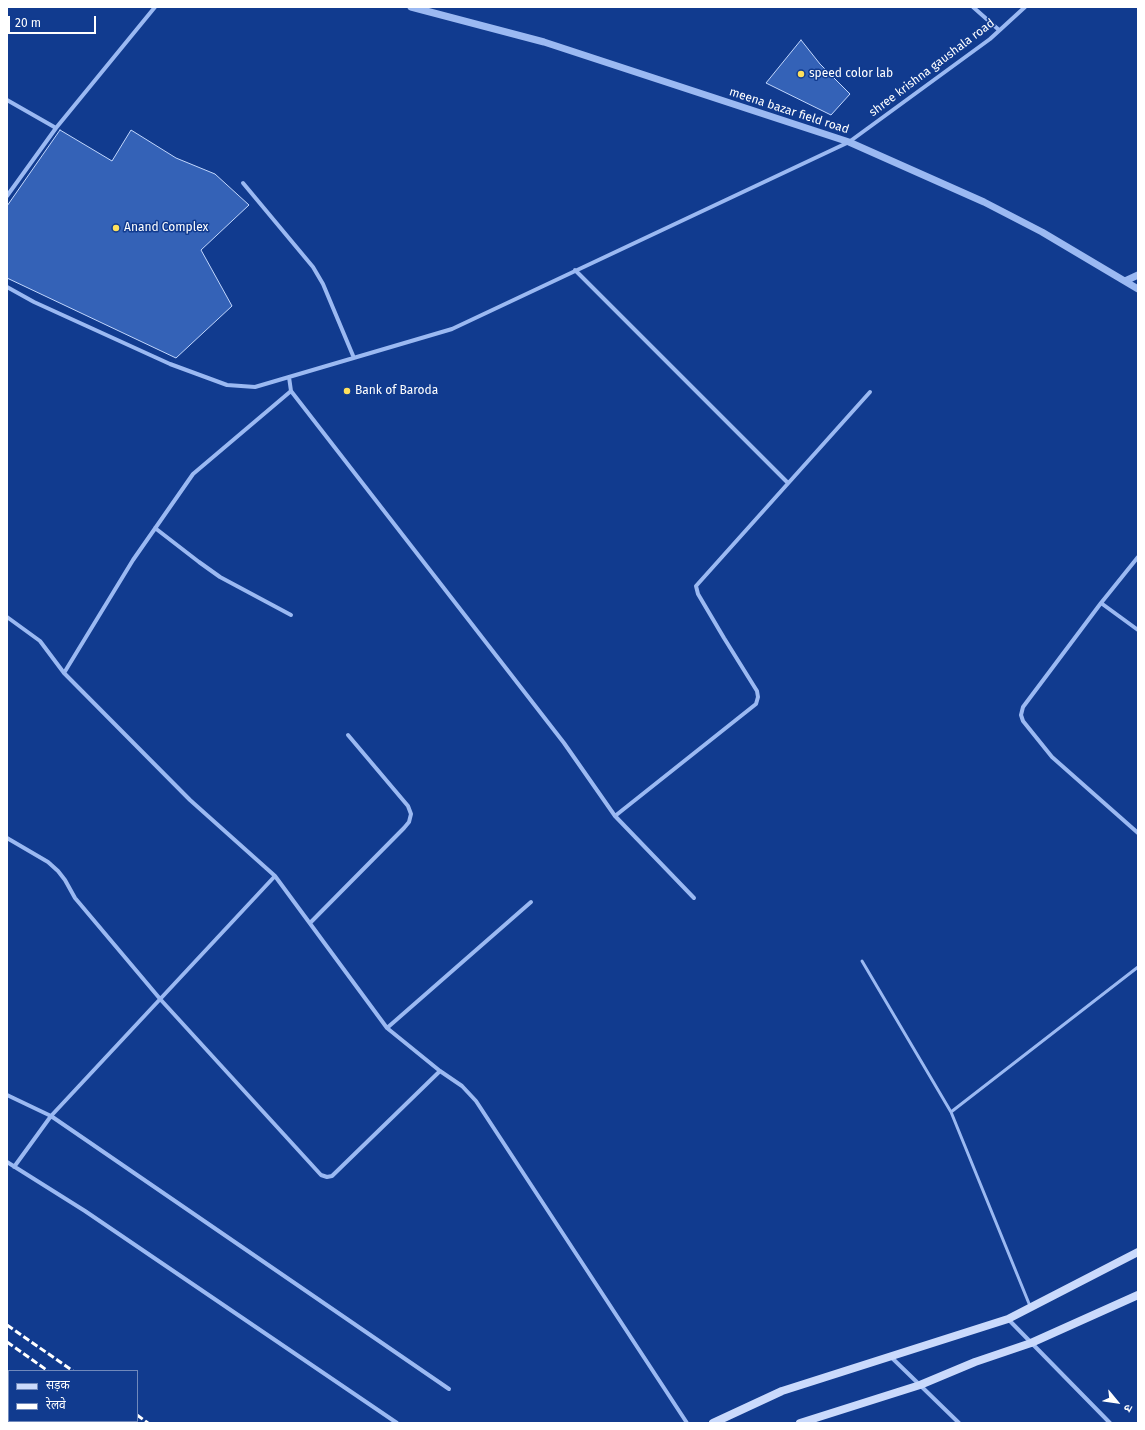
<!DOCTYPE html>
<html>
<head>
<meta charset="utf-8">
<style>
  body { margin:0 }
  #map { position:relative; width:1145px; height:1430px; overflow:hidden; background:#113b8f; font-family:"Fira Sans","Noto Sans Devanagari",sans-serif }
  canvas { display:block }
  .frame { position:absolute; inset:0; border:8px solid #fff; pointer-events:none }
  .legend { position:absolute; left:8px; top:1370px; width:130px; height:52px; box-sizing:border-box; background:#113b8f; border:1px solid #7089bc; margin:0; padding:5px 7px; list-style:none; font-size:12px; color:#fff }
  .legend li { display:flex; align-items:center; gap:8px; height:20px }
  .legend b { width:20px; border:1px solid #7089bc }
  .north { position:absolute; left:1097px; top:1382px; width:40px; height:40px; -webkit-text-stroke:3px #113b8f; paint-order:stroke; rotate:119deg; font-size:11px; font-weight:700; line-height:16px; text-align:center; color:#fff }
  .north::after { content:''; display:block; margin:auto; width:14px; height:18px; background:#fff; clip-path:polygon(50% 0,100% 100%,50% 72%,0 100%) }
  .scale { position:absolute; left:8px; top:16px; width:88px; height:18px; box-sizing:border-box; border:2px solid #fff; border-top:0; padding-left:5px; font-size:12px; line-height:14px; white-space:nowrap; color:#fff; -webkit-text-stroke:3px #113b8f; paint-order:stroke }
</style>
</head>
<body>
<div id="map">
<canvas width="1145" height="1430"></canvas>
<div class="frame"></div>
<ul class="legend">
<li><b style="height:5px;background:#cadafc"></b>सड़क</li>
<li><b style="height:5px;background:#fff"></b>रेलवे</li>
</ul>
<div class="north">उ</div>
<div class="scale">20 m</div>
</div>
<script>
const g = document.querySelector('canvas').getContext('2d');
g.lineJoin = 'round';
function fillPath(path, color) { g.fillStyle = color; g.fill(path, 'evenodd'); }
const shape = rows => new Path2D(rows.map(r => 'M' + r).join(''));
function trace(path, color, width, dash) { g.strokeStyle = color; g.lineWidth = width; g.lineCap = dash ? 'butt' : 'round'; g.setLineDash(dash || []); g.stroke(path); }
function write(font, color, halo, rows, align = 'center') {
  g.font = font + ' "Fira Sans",sans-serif'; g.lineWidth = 3; g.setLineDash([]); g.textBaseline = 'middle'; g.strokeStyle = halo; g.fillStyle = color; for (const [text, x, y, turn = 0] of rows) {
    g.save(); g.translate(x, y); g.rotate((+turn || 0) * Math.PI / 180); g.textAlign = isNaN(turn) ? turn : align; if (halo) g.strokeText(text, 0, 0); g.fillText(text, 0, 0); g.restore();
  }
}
const building = shape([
  [801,40,820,64,850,94,831,115,766,83,801,40],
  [60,130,112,161,131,130,176,158,215,174,249,205,201,250,232,306,176,358,7,278,7,206,60,130]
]);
fillPath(building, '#3462b7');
trace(building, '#c2d7fd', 1);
trace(shape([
  [862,961,951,1112,1030,1306],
  [951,1112,1138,967]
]), '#9bb9f2', 3);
trace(shape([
  [973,7,999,30],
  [7,100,56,128],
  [243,183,313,267,323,284,354,358],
  [7,196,56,128,155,7],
  [575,270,788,483],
  [7,287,34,302,170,364,227,385,255,387,452,329,849,142,990,39,1025,7],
  [289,377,291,391,564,743,615,816,694,898],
  [155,528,199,562,220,577,291,615],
  [1138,557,1101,603,1023,707,1021,715,1023,721,1052,757,1138,833],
  [1101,603,1138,630],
  [7,617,40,641,64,673,190,800,275,876,387,1028,440,1071,462,1086,476,1101,687,1423],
  [64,673,133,560,193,474,291,391],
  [615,816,756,704,758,697,757,691,724,638,698,594,696,586,870,392],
  [7,838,48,862,58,871,65,880,75,898,161,1000,321,1175,327,1177,332,1176,440,1071],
  [310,923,404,828,409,822,411,814,408,806,348,735],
  [387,1028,531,902],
  [7,1095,51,1116,275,876],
  [7,1162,85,1211,397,1423],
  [14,1167,51,1116,449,1389],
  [1008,1319,1110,1423],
  [890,1356,959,1423]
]), '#9bb9f2', 4);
trace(shape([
  [411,7,544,42,849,142,984,202,1042,232,1138,289],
  [1125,281,1138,275]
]), '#9bb9f2', 7);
trace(shape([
  [713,1423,782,1391,1008,1319,1138,1252],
  [800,1423,920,1385,975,1362,1031,1343,1138,1295]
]), '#cadafc', 8);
trace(shape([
  [7,1325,73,1371],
  [7,1342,48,1371],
  [137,1415,148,1423],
  [118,1421,121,1423]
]), '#fff', 3, [7, 3]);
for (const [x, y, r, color] of [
  [801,74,4,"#ffe05c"],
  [116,228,4,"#ffe05c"],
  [347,391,4,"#ffe05c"]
]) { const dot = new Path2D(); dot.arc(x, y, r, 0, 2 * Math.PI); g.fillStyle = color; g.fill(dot); trace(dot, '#113b8f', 1.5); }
write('12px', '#fff', '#113b8f', [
  ["shree krishna gaushala road",932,68,-37],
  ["meena bazar field road",789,111,18]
]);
write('12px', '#fff', '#113b8f', [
  ["speed color lab",809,74],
  ["Anand Complex",124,228],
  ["Bank of Baroda",355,391]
], 'left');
</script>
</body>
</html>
